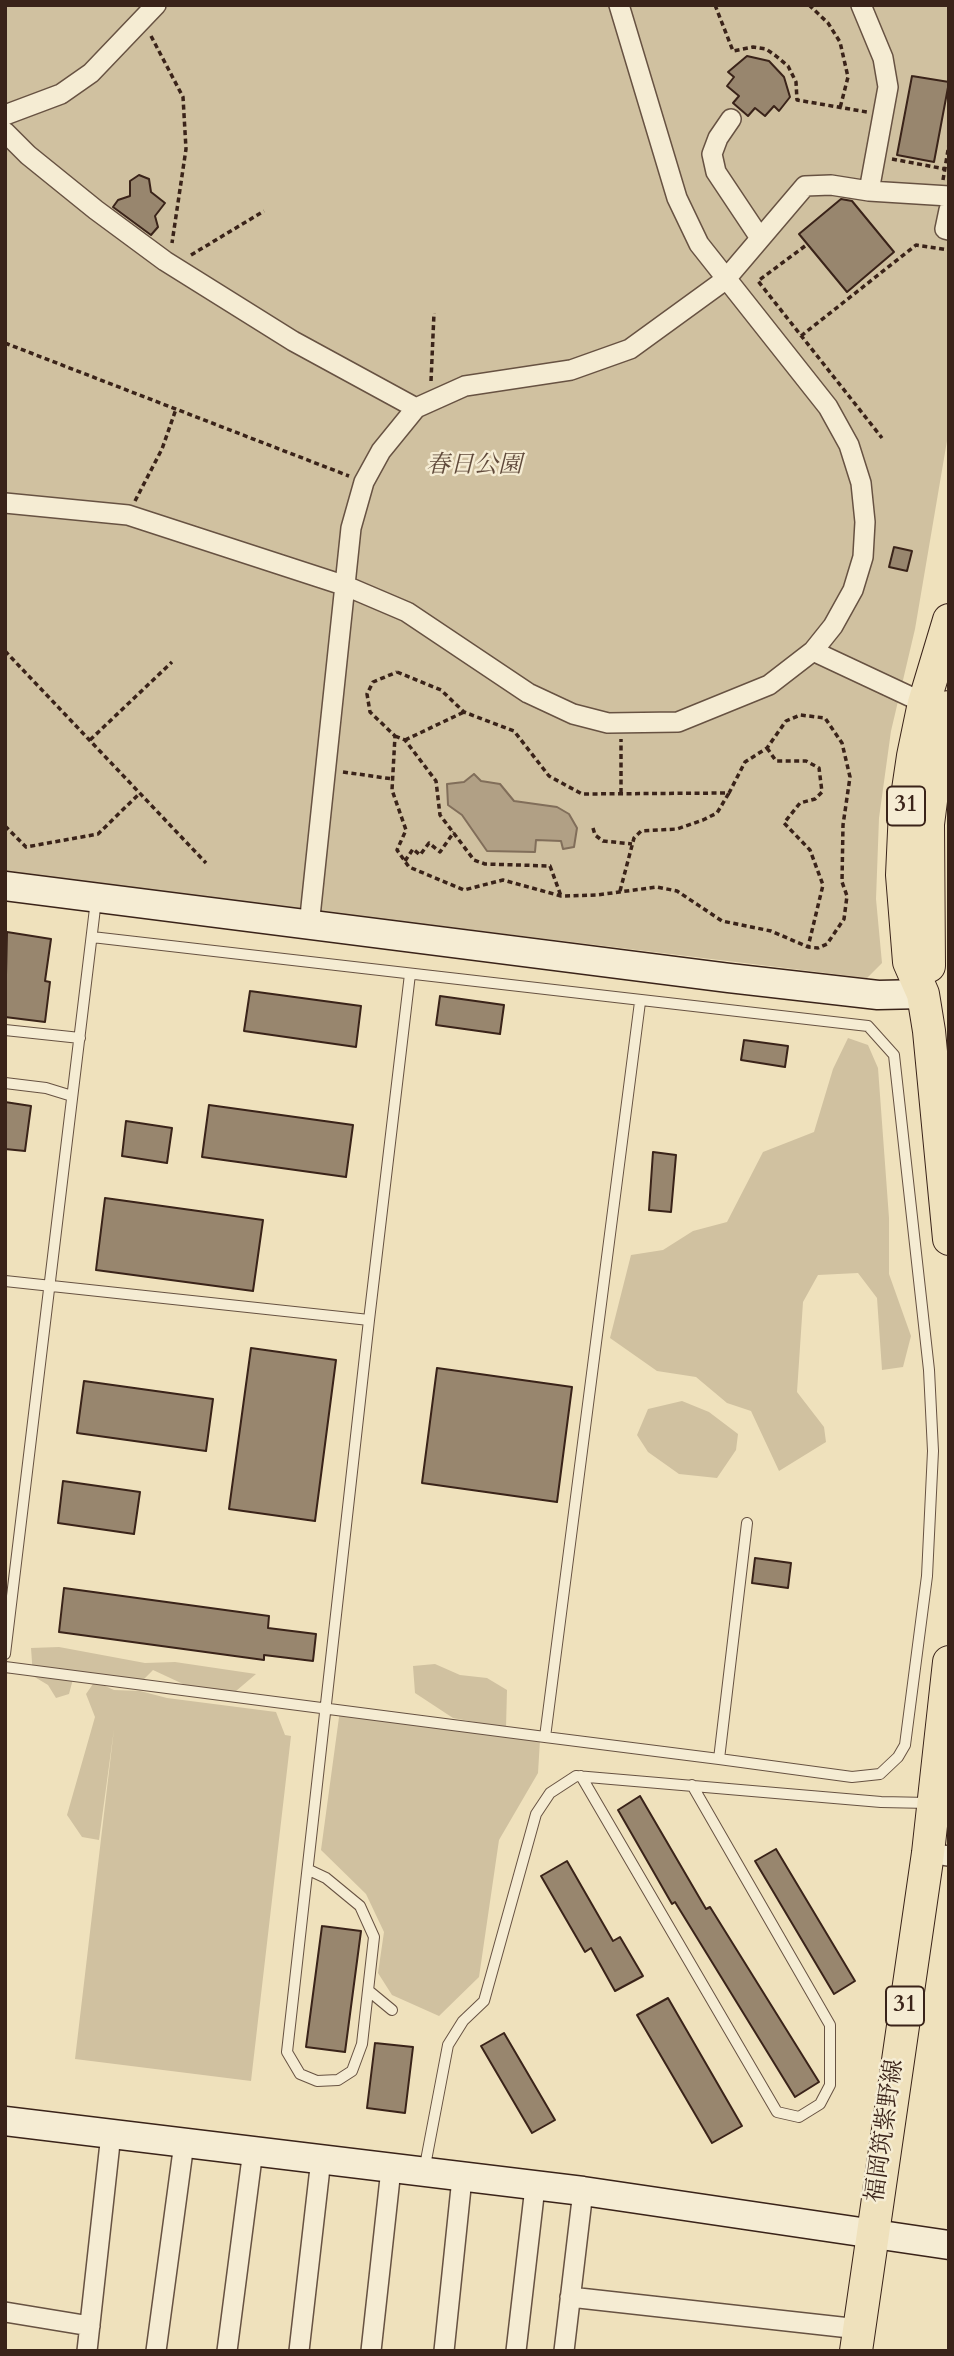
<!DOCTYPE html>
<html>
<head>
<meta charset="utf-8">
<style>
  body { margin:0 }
  #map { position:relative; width:954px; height:2356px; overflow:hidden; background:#efe1bc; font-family:Cardo,serif }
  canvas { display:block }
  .frame { position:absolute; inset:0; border:7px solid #3a2319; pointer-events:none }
</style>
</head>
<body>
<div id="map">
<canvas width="954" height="2356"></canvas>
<div class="frame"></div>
</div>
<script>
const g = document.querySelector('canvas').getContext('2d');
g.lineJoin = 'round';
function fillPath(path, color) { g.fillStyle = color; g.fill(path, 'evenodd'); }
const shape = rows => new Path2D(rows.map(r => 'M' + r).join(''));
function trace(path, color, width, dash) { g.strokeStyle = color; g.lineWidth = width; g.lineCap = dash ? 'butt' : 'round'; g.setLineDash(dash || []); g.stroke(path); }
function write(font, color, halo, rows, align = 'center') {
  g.font = font + ' Cardo,"Noto Serif JP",serif'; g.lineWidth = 5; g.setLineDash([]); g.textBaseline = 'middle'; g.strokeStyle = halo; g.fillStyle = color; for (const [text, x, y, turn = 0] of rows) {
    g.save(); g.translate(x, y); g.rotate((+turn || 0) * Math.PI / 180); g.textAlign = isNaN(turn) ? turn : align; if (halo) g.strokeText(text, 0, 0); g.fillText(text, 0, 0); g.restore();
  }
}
fillPath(shape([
  [5,5,949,5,949,429,915,629,891,731,879,818,876,899,882,963,867,978,5,873],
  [848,1038,868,1045,878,1068,889,1218,889,1274,911,1336,903,1367,882,1370,877,1298,858,1273,818,1275,803,1302,797,1392,824,1427,826,1442,779,1471,751,1411,727,1403,696,1377,657,1371,610,1338,631,1255,663,1250,693,1231,727,1222,763,1152,814,1132,833,1069],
  [682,1401,709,1412,738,1434,736,1450,717,1478,679,1474,648,1452,637,1435,648,1409],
  [59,1647,145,1663,175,1662,256,1674,236,1691,211,1697,153,1670,138,1685,96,1682,114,1690,140,1691,167,1698,276,1712,285,1735,291,1736,251,2081,75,2059,114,1729,99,1840,82,1837,67,1815,95,1717,86,1694,95,1681,73,1679,69,1694,56,1698,48,1685,33,1676,31,1648],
  [435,1664,460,1675,487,1678,507,1690,506,1728,453,1718,415,1693,413,1666],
  [340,1710,540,1740,538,1773,499,1840,479,1977,439,2016,392,1995,378,1973,384,1932,366,1894,321,1850]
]), '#d0c1a0');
const water = shape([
  [474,774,481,781,500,784,514,801,557,807,569,814,577,828,574,847,563,849,561,841,536,840,535,852,487,851,462,815,448,805,447,784,464,782,474,774]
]);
fillPath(water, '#b1a085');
trace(water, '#816e5a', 2);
const building = shape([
  [747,56,769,61,784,77,790,97,779,111,774,106,765,116,755,108,748,116,733,103,739,96,727,86,734,77,728,72,747,56],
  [912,76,949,82,934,162,897,155,912,76],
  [139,175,149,179,151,192,165,203,155,216,158,227,151,235,113,207,118,200,130,196,130,181,139,175],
  [841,199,852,201,894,252,847,292,799,234,841,199],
  [894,547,912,551,907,571,889,567,894,547],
  [7,932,51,939,45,981,50,982,45,1022,5,1017,7,932],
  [250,991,361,1006,356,1047,244,1031,250,991],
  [440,996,504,1005,500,1034,436,1025,440,996],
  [744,1040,788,1046,785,1067,741,1060,744,1040],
  [5,1102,31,1106,25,1151,5,1149,5,1102],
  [209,1105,353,1125,346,1177,202,1157,209,1105],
  [126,1121,172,1128,167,1163,122,1156,126,1121],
  [653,1152,676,1155,671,1212,649,1210,653,1152],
  [105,1198,263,1220,253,1291,96,1270,105,1198],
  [251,1348,336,1360,315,1521,229,1509,251,1348],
  [437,1368,572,1387,557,1502,422,1483,437,1368],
  [84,1381,213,1399,206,1451,77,1433,84,1381],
  [63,1481,140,1492,134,1534,58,1523,63,1481],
  [755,1558,791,1563,788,1588,752,1583,755,1558],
  [64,1588,269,1616,268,1628,316,1634,313,1661,264,1655,264,1660,59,1632,64,1588],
  [640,1796,706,1909,710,1907,819,2082,795,2097,675,1902,672,1904,618,1810,640,1796],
  [776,1849,855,1981,834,1994,755,1861,776,1849],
  [567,1861,613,1941,620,1937,643,1976,615,1991,591,1948,585,1952,541,1876,567,1861],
  [322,1926,361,1931,345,2052,306,2047,322,1926],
  [668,1998,742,2126,712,2143,637,2015,668,1998],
  [504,2033,555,2120,532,2133,481,2046,504,2033],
  [375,2043,413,2047,405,2113,367,2108,375,2043]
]);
fillPath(building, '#98866e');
trace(building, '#3a2319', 2);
const lane = shape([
  [92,937,868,1026,894,1055,929,1370,933,1451,927,1576,905,1745,898,1757,880,1774,852,1777,719,1759],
  [5,1030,80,1038],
  [5,1083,46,1088,72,1096],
  [5,1281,369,1320,287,2052,300,2074,317,2081,338,2080,352,2071,362,2044,374,1937,360,1906,326,1878,309,1870],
  [369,1320,410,974],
  [5,1654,96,900],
  [5,1667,545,1737,640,1002],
  [545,1737,719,1759,747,1523],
  [581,1776,777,2112,799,2117,820,2104,830,2085,830,2025,692,1785],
  [369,1991,392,2010],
  [424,2171,448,2045,463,2021,484,2001,536,1814,550,1793,576,1776,881,1802,929,1803]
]);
const street = shape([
  [861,5,883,58,888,87,869,191],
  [5,115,61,94,91,73,156,5],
  [731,119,718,138,712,154,716,172,760,238],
  [5,132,28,155,96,210,165,261,293,341,416,408],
  [949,210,945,229,949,230],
  [5,503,128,515,346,586,407,612,528,693,573,714,608,723,678,722,769,685,813,651,833,626,853,590,863,557,865,522,861,483,849,445,828,407,699,244,677,198,619,5],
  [813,651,924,703],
  [309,926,351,528,364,482,381,451,416,408,465,386,571,370,630,349,725,280,805,186,831,185,869,191,949,196],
  [928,1853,949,1856],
  [570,2297,859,2329],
  [5,2312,90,2326],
  [87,2351,111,2134],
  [156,2351,184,2143],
  [227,2351,253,2150],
  [299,2351,321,2159],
  [371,2351,391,2169],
  [444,2351,462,2178],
  [516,2351,535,2187],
  [564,2351,583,2191]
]);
const secondary = shape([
  [5,886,729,978,878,995,923,994],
  [5,2121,583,2191,949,2245]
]);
const primary = shape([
  [949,620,924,703,913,756,905,810,902,875,909,962,923,994,929,1031,949,1239],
  [929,966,928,824,936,762,949,707],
  [856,2351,928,1853,949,1662]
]);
trace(lane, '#675242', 12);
trace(street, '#675242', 22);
trace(secondary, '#3a2319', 31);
trace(primary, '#3a2319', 34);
trace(shape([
  [715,5,733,51,753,47,766,49,776,56,788,66,796,82,797,100,867,112],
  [809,5,828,23,840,42,848,77,840,108],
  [151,36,183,97,186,149,172,243],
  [892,159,945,169],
  [943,180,949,144],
  [805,246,758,281,882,438],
  [191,255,264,211],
  [801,336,916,245,949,250],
  [5,343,349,476],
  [431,381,434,313],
  [135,501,162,449,176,409],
  [5,651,206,863],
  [397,672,441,690,464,712,514,731,549,776,582,794,729,793,745,762,767,748,786,721,800,715,825,718,842,743,850,777,843,825,842,882,847,896,844,919,827,944,818,948,808,947,771,931,722,921,677,891,657,887,597,895,561,896,503,880,464,890,409,867,397,850,406,830,392,790,395,736,370,712,367,694,373,682,397,672],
  [395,736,405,740,436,781,440,815,474,860,485,864,550,866,561,896],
  [90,740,172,662],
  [405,740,464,712],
  [767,748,776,761,806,761,819,768,822,792,815,799,800,803,784,823,810,850,823,885,808,947],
  [343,772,393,779],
  [621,793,621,739],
  [5,826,26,847,98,834,140,793],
  [593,828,595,835,603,841,632,844],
  [405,861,413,849,420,855,429,843,440,852,454,832],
  [620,891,634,838,641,831,677,829,703,820,717,813,729,793]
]), '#3a2319', 3.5, [5, 3.5]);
trace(lane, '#f5ecd3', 10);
trace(street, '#f5ecd3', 19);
trace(secondary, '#f5ecd3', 28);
trace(primary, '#efe1bc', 32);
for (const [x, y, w] of [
  [906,806,38],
  [905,2006,38]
]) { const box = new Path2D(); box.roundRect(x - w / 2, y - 19.5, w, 39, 5); g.fillStyle = '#f5ecd3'; g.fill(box); trace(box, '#3a2319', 2); }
write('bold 23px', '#3a2319', null, [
  ["31",906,806],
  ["31",905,2006]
]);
write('italic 24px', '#604a3b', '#f5ecd3', [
  ["春日公園",474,466]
]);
write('24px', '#3a2319', '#f5ecd3', [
  ["福岡筑紫野線",886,2131,-82]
]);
</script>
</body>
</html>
